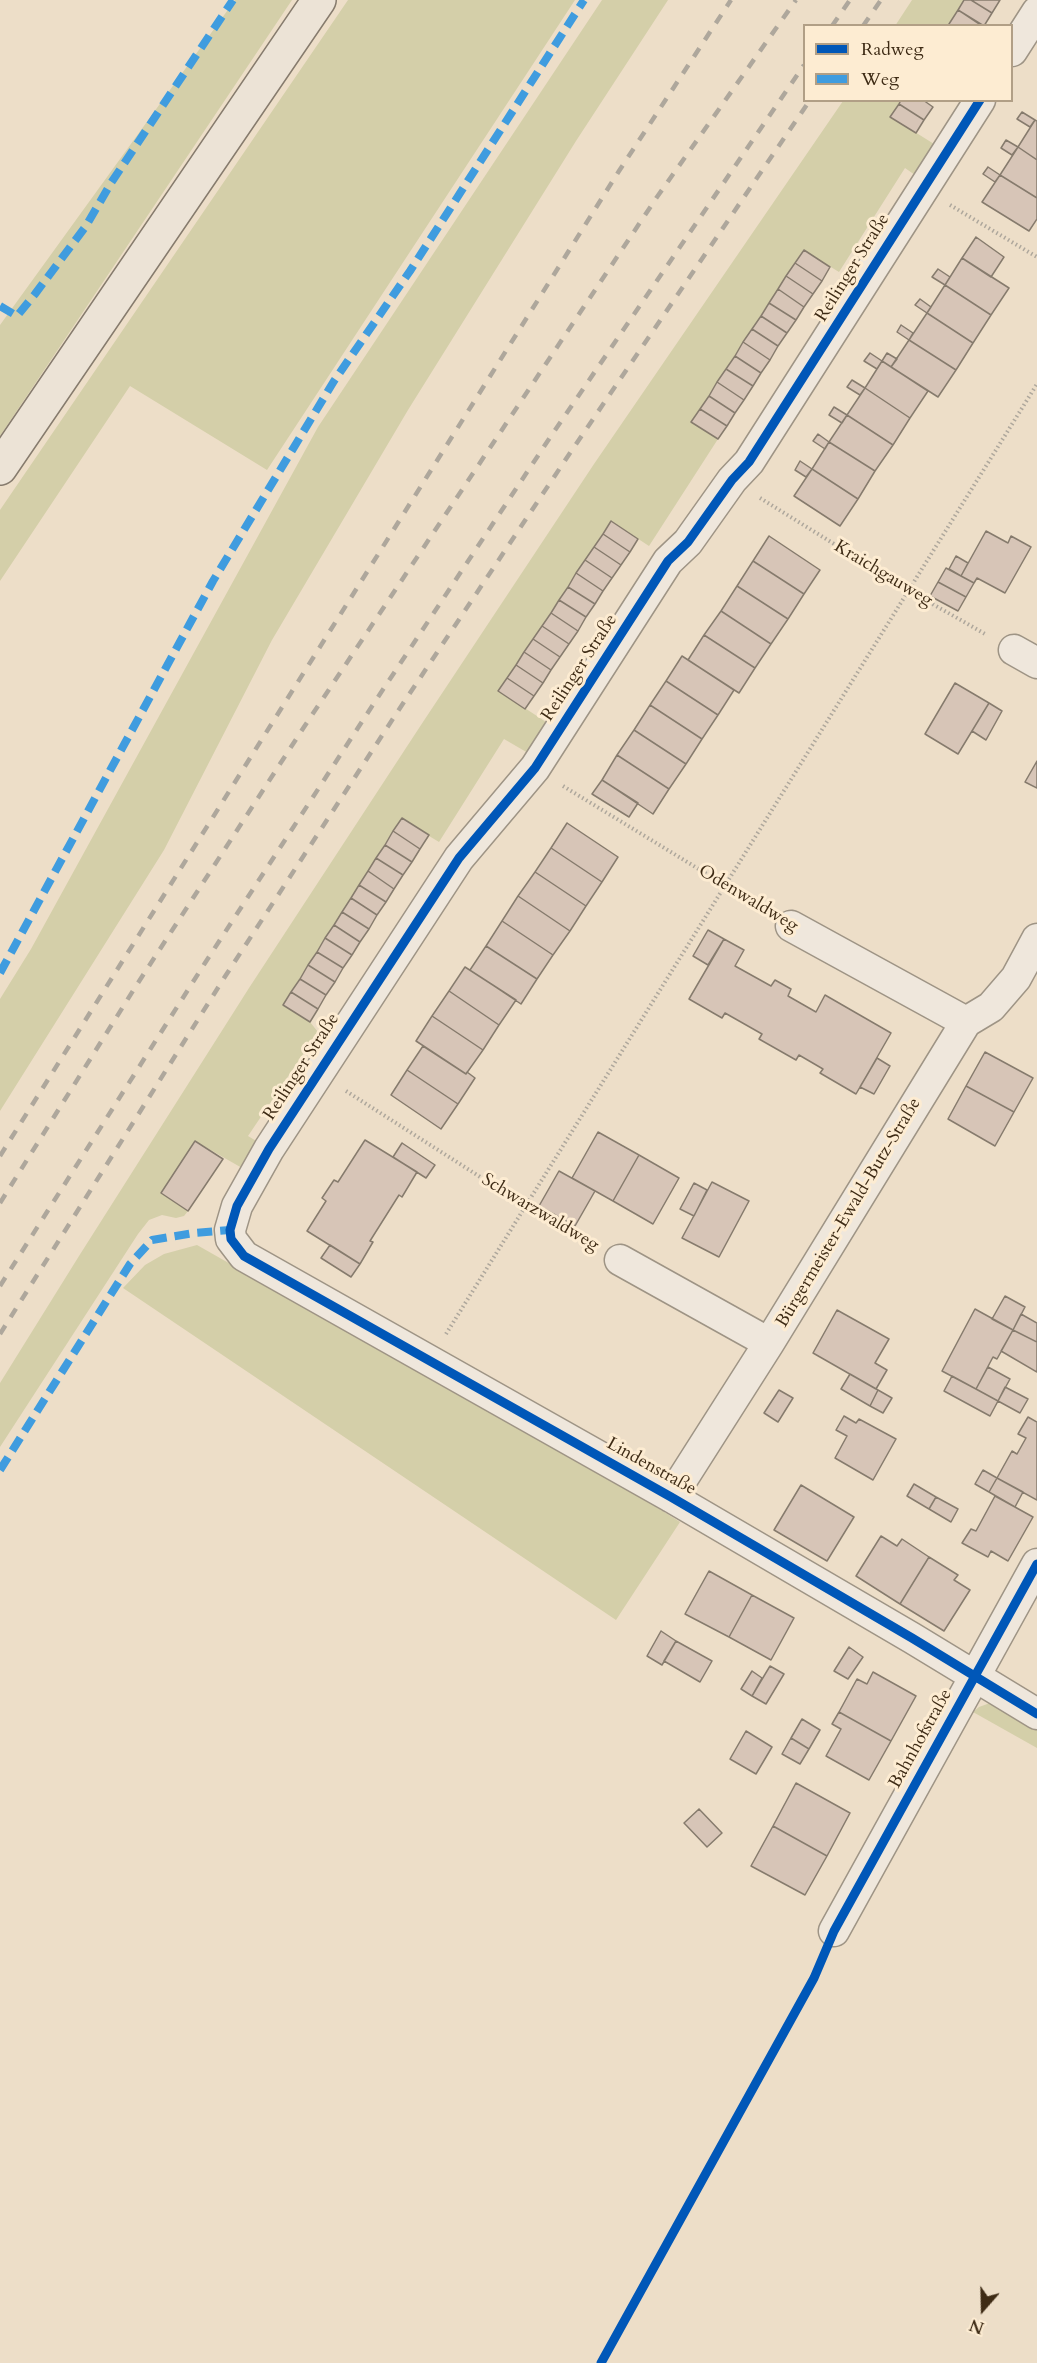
<!DOCTYPE html>
<html>
<head>
<meta charset="utf-8">
<style>
  body { margin:0 }
  #map { position:relative; width:1037px; height:2363px; overflow:hidden; background:#eddec8; font-family:Cardo,serif }
  canvas { display:block }
  .legend { position:absolute; left:803px; top:24px; width:210px; height:78px; box-sizing:border-box; background:#fdecd2; border:2px solid #b19f86; margin:0; padding:8px 10px; list-style:none; font-size:18px; color:#3e2b15 }
  .legend li { display:flex; align-items:center; gap:12px; height:30px }
  .legend b { width:30px; border:2px solid #b19f86 }
  .north { position:absolute; left:953px; top:2279px; width:60px; height:60px; -webkit-text-stroke:4px #fdecd2; paint-order:stroke; rotate:200deg; font-size:16px; font-weight:700; line-height:24px; text-align:center; color:#3e2b15 }
  .north::after { content:''; display:block; margin:auto; width:21px; height:27px; background:#3e2b15; clip-path:polygon(50% 0,100% 100%,50% 72%,0 100%) }
</style>
</head>
<body>
<div id="map">
<canvas width="1037" height="2363"></canvas>
<ul class="legend">
<li><b style="height:8px;background:#0057b8"></b>Radweg</li>
<li><b style="height:8px;background:#3f9cdf"></b>Weg</li>
</ul>
<div class="north">N</div>
</div>
<script>
const g = document.querySelector('canvas').getContext('2d');
g.lineJoin = 'round';
function fillPath(path, color) { g.fillStyle = color; g.fill(path, 'evenodd'); }
const shape = rows => new Path2D(rows.map(r => 'M' + r).join(''));
function trace(path, color, width, dash) { g.strokeStyle = color; g.lineWidth = width; g.lineCap = dash ? 'butt' : 'round'; g.setLineDash(dash || []); g.stroke(path); }
function write(font, color, halo, rows, align = 'center') {
  g.font = font + ' Cardo,serif'; g.lineWidth = 6; g.setLineDash([]); g.textBaseline = 'middle'; g.strokeStyle = halo; g.fillStyle = color; for (const [text, x, y, turn = 0] of rows) {
    g.save(); g.translate(x, y); g.rotate((+turn || 0) * Math.PI / 180); g.textAlign = isNaN(turn) ? turn : align; if (halo) g.strokeText(text, 0, 0); g.fillText(text, 0, 0); g.restore();
  }
}
fillPath(shape([
  [235,0,292,0,0,436,0,325],
  [348,0,575,0,267,470,130,386,0,581,0,510],
  [602,0,668,0,576,141,408,410,272,640,164,850,0,1111,0,999,31,949,318,427],
  [912,0,964,0,948,25,895,26],
  [843,101,901,101,891,117,934,144,915,175,905,168,839,272,803,250,692,422,718,439,649,546,611,521,499,691,546,722,528,753,504,739,439,842,401,819,283,1005,310,1022,318,1032,248,1136,258,1142,242,1168,195,1141,161,1193,188,1211,184,1216,176,1218,162,1215,149,1220,138,1234,0,1447,0,1383,79,1256,249,988,421,725,594,464],
  [197,1245,639,1496,680,1522,616,1620,123,1288,145,1265,164,1254],
  [990,1703,999,1706,1037,1728,1037,1748,973,1712,979,1707]
]), '#d4cfa9');
const building = shape([
  [964,0,971,0,992,13,984,26,958,10,964,0],
  [971,0,1000,0,992,13,971,0],
  [958,10,982,26,952,26,949,24,958,10],
  [901,100,923,100,933,107,924,120,899,104,901,100],
  [899,104,924,120,916,133,890,117,899,104],
  [1022,112,1035,120,1030,127,1017,119,1022,112],
  [1035,120,1037,121,1037,160,1018,147,1035,120],
  [1006,140,1018,147,1012,155,1001,148,1006,140],
  [1018,147,1037,160,1037,198,1000,175,1018,147],
  [988,167,1000,175,995,182,983,174,988,167],
  [1000,175,1037,198,1037,219,1029,231,982,202,1000,175],
  [976,237,1004,257,991,277,962,258,976,237],
  [804,250,830,267,822,281,795,263,804,250],
  [962,258,1009,288,991,315,945,285,962,258],
  [795,263,822,281,813,294,786,276,795,263],
  [938,269,950,277,945,285,932,277,938,269],
  [786,276,813,294,804,307,778,289,786,276],
  [945,285,991,315,973,343,927,313,945,285],
  [778,289,804,307,796,320,769,303,778,289],
  [920,299,931,307,927,313,915,305,920,299],
  [769,303,796,320,787,333,761,316,769,303],
  [927,313,973,343,956,370,909,340,927,313],
  [761,316,787,333,778,346,752,329,761,316],
  [901,325,913,333,909,340,897,332,901,325],
  [752,329,778,346,770,360,743,342,752,329],
  [909,340,956,370,938,397,891,367,909,340],
  [743,342,770,360,761,373,735,356,743,342],
  [870,353,882,361,877,369,864,361,870,353],
  [887,353,897,359,891,367,882,361,887,353],
  [735,356,761,373,753,386,726,369,735,356],
  [882,361,928,391,910,418,865,388,882,361],
  [726,369,753,386,744,400,717,382,726,369],
  [852,380,865,388,860,395,847,387,852,380],
  [717,382,744,400,735,413,709,396,717,382],
  [865,388,910,418,893,445,847,415,865,388],
  [709,396,735,413,727,426,700,409,709,396],
  [834,407,847,415,842,423,829,415,834,407],
  [700,409,727,426,718,439,691,422,700,409],
  [847,415,893,445,875,471,829,442,847,415],
  [818,434,829,442,825,449,813,441,818,434],
  [829,442,875,471,858,499,812,469,829,442],
  [800,461,812,469,806,477,795,470,800,461],
  [812,469,858,499,840,526,794,496,812,469],
  [611,521,638,539,630,552,603,534,611,521],
  [986,531,1008,543,1011,536,1031,547,1005,593,977,578,974,583,961,576,986,531],
  [603,534,630,552,621,565,594,547,603,534],
  [769,536,820,570,804,594,753,561,769,536],
  [594,547,621,565,612,578,585,560,594,547],
  [956,556,968,563,961,576,949,569,956,556],
  [585,560,612,578,603,591,576,573,585,560],
  [753,561,804,594,788,619,737,586,753,561],
  [946,568,974,583,966,597,938,582,946,568],
  [576,573,603,591,595,604,568,587,576,573],
  [938,582,966,597,958,611,930,596,938,582],
  [737,586,788,619,771,644,721,611,737,586],
  [568,587,595,604,586,617,559,600,568,587],
  [559,600,586,617,578,631,551,613,559,600],
  [721,611,771,644,755,668,704,635,721,611],
  [551,613,578,631,569,644,542,626,551,613],
  [542,626,569,644,560,657,533,639,542,626],
  [704,635,755,668,739,693,688,660,704,635],
  [533,639,560,657,551,670,524,652,533,639],
  [524,652,551,670,543,683,516,665,524,652],
  [682,656,734,690,718,715,666,681,682,656],
  [516,665,543,683,534,696,507,678,516,665],
  [507,678,534,696,525,709,498,691,507,678],
  [666,681,718,715,702,739,650,705,666,681],
  [955,683,989,703,958,754,925,734,955,683],
  [989,703,1002,711,986,740,972,731,989,703],
  [650,705,702,739,686,764,634,730,650,705],
  [634,730,686,764,669,789,617,755,634,730],
  [617,755,669,789,653,814,602,780,617,755],
  [1037,761,1037,788,1025,782,1037,761],
  [602,780,638,803,629,817,592,794,602,780],
  [402,818,429,835,420,849,393,831,402,818],
  [567,823,618,857,602,882,551,848,567,823],
  [393,831,420,849,412,862,385,845,393,831],
  [385,845,412,862,403,875,376,858,385,845],
  [551,848,602,882,586,906,535,872,551,848],
  [376,858,403,875,394,889,368,871,376,858],
  [368,871,394,889,386,902,359,885,368,871],
  [535,872,586,906,570,931,518,896,535,872],
  [359,885,386,902,377,915,351,898,359,885],
  [518,896,570,931,553,955,502,921,518,896],
  [351,898,377,915,369,929,342,912,351,898],
  [342,912,369,929,360,942,334,925,342,912],
  [502,921,553,955,537,979,486,946,502,921],
  [334,925,360,942,352,955,325,938,334,925],
  [708,930,724,939,708,965,693,956,708,930],
  [325,938,352,955,343,968,317,952,325,938],
  [724,939,744,950,735,966,771,986,775,980,791,989,788,996,816,1012,825,995,891,1033,856,1094,820,1073,823,1069,799,1055,796,1060,759,1039,762,1034,725,1013,722,1018,689,999,724,939],
  [486,946,537,979,521,1004,470,970,486,946],
  [317,952,343,968,335,982,308,965,317,952],
  [308,965,335,982,326,995,300,979,308,965],
  [465,967,516,1000,499,1025,449,991,465,967],
  [300,979,326,995,318,1009,291,992,300,979],
  [449,991,499,1025,483,1050,432,1016,449,991],
  [291,992,318,1009,310,1022,283,1005,291,992],
  [432,1016,483,1050,466,1074,416,1041,432,1016],
  [423,1046,466,1074,467,1072,475,1078,458,1104,407,1070,423,1046],
  [985,1052,1033,1078,1014,1112,966,1086,985,1052],
  [877,1058,890,1066,874,1094,860,1087,877,1058],
  [407,1070,458,1104,441,1129,391,1095,407,1070],
  [966,1086,1014,1112,995,1146,948,1119,966,1086],
  [598,1132,639,1155,613,1201,572,1178,598,1132],
  [365,1140,417,1172,402,1197,399,1195,370,1241,373,1242,360,1264,307,1231,326,1201,322,1198,334,1180,338,1182,365,1140],
  [195,1141,223,1159,188,1211,161,1193,195,1141],
  [402,1143,435,1165,426,1178,393,1157,402,1143],
  [639,1155,679,1178,653,1224,613,1201,639,1155],
  [559,1171,595,1191,575,1226,539,1206,559,1171],
  [712,1182,749,1201,719,1257,682,1238,712,1182],
  [694,1183,707,1190,694,1216,680,1209,694,1183],
  [330,1245,360,1264,351,1277,321,1258,330,1245],
  [1005,1296,1025,1307,1013,1330,992,1319,1005,1296],
  [975,1309,1013,1330,997,1359,993,1357,976,1389,942,1371,975,1309],
  [837,1310,889,1339,875,1363,887,1370,876,1389,813,1353,837,1310],
  [1021,1314,1037,1323,1037,1342,1013,1330,1021,1314],
  [1013,1330,1037,1342,1037,1372,1001,1351,1013,1330],
  [988,1367,1010,1379,998,1401,976,1389,988,1367],
  [850,1374,878,1390,870,1406,841,1389,850,1374],
  [952,1376,998,1401,990,1416,944,1391,952,1376],
  [1005,1387,1028,1399,1020,1413,998,1401,1005,1387],
  [779,1390,793,1398,778,1422,764,1413,779,1390],
  [878,1390,892,1398,883,1413,870,1406,878,1390],
  [844,1416,856,1423,859,1419,896,1439,873,1480,835,1458,847,1436,836,1430,844,1416],
  [1028,1417,1037,1422,1037,1500,997,1478,1012,1451,1017,1454,1026,1438,1018,1434,1028,1417],
  [983,1470,997,1478,989,1492,975,1484,983,1470],
  [997,1478,1023,1492,1015,1507,989,1492,997,1478],
  [914,1484,936,1497,929,1509,907,1496,914,1484],
  [801,1485,854,1517,827,1561,774,1530,801,1485],
  [995,1496,1033,1517,1008,1561,991,1551,988,1557,962,1543,971,1529,976,1531,995,1496],
  [936,1497,958,1509,951,1522,929,1509,936,1497],
  [881,1536,897,1546,902,1539,929,1557,900,1604,856,1576,881,1536],
  [929,1557,958,1575,954,1580,970,1590,944,1631,900,1604,929,1557],
  [709,1571,752,1595,729,1637,685,1614,709,1571],
  [752,1595,794,1618,771,1660,729,1637,752,1595],
  [661,1631,676,1641,662,1665,647,1656,661,1631],
  [676,1641,712,1661,700,1682,664,1661,676,1641],
  [849,1647,863,1657,848,1679,834,1671,849,1647],
  [770,1666,784,1674,766,1704,752,1696,770,1666],
  [752,1671,762,1678,752,1696,741,1689,752,1671],
  [873,1672,916,1696,891,1741,839,1712,857,1679,867,1684,873,1672],
  [839,1712,891,1741,869,1780,826,1756,841,1729,832,1724,839,1712],
  [802,1719,820,1730,809,1749,791,1738,802,1719],
  [746,1731,772,1747,756,1774,730,1759,746,1731],
  [791,1738,809,1749,800,1764,782,1754,791,1738],
  [796,1783,850,1813,827,1856,773,1826,796,1783],
  [699,1809,722,1833,707,1847,684,1823,699,1809],
  [773,1826,827,1856,805,1895,751,1866,773,1826]
]);
fillPath(building, '#d7c5b7');
trace(building, '#867b6d', 1.5);
const street = shape([
  [1012,51,1037,12],
  [980,100,749,462,732,480,688,542,668,561,535,768,459,858,269,1149,237,1206,230,1230,231,1239,244,1256,671,1497,912,1638,1037,1714],
  [1014,650,1037,663],
  [791,926,966,1022],
  [620,1260,769,1343],
  [671,1497,769,1343,966,1022,991,1007,1016,978,1037,939],
  [834,1931,1037,1564]
]);
const primary = shape([
  [0,468,319,0]
]);
trace(street, '#9e9485', 33);
trace(primary, '#867b6d', 36);
trace(shape([
  [950,205,1037,257],
  [760,498,910,591,985,634],
  [563,786,764,909],
  [346,1091,524,1205,592,1244],
  [446,1334,1037,384]
]), '#aea79c', 4, [1.5, 3]);
trace(street, '#efe7dc', 30);
trace(primary, '#ece3d6', 33);
trace(shape([
  [832,26,850,0],
  [863,26,881,0],
  [0,1156,619,171,731,0],
  [0,1203,136,986,304,727,657,197,796,0],
  [0,1286,205,963,378,697,551,436,804,65],
  [0,1334,226,975,398,711,572,450,810,100]
]), '#aea79c', 4.5, [10, 10]);
trace(shape([
  [0,306,17,316,35,294,86,226,111,183,233,0],
  [0,973,213,581,334,381,410,271,584,0],
  [0,1470,130,1264,152,1240,194,1233,230,1230]
]), '#3f9cdf', 8, [15, 8]);
trace(shape([
  [980,100,749,462,732,480,688,542,668,561,535,768,459,858,269,1149,237,1206,230,1230,231,1239,244,1256,671,1497,912,1638,1037,1714],
  [601,2363,814,1978,834,1931,1037,1564]
]), '#0057b8', 9);
write('18px', '#3e2b15', '#fdecd2', [
  ["Reilinger Straße",853,268,-58],
  ["Kraichgauweg",883,574,31],
  ["Reilinger Straße",580,668,-57],
  ["Odenwaldweg",748,899,31],
  ["Reilinger Straße",302,1067,-57],
  ["Schwarzwaldweg",540,1213,31],
  ["Bürgermeister-Ewald-Butz-Straße",849,1213,-59],
  ["Lindenstraße",651,1467,29],
  ["Bahnhofstraße",921,1739,-61]
]);
</script>
</body>
</html>
